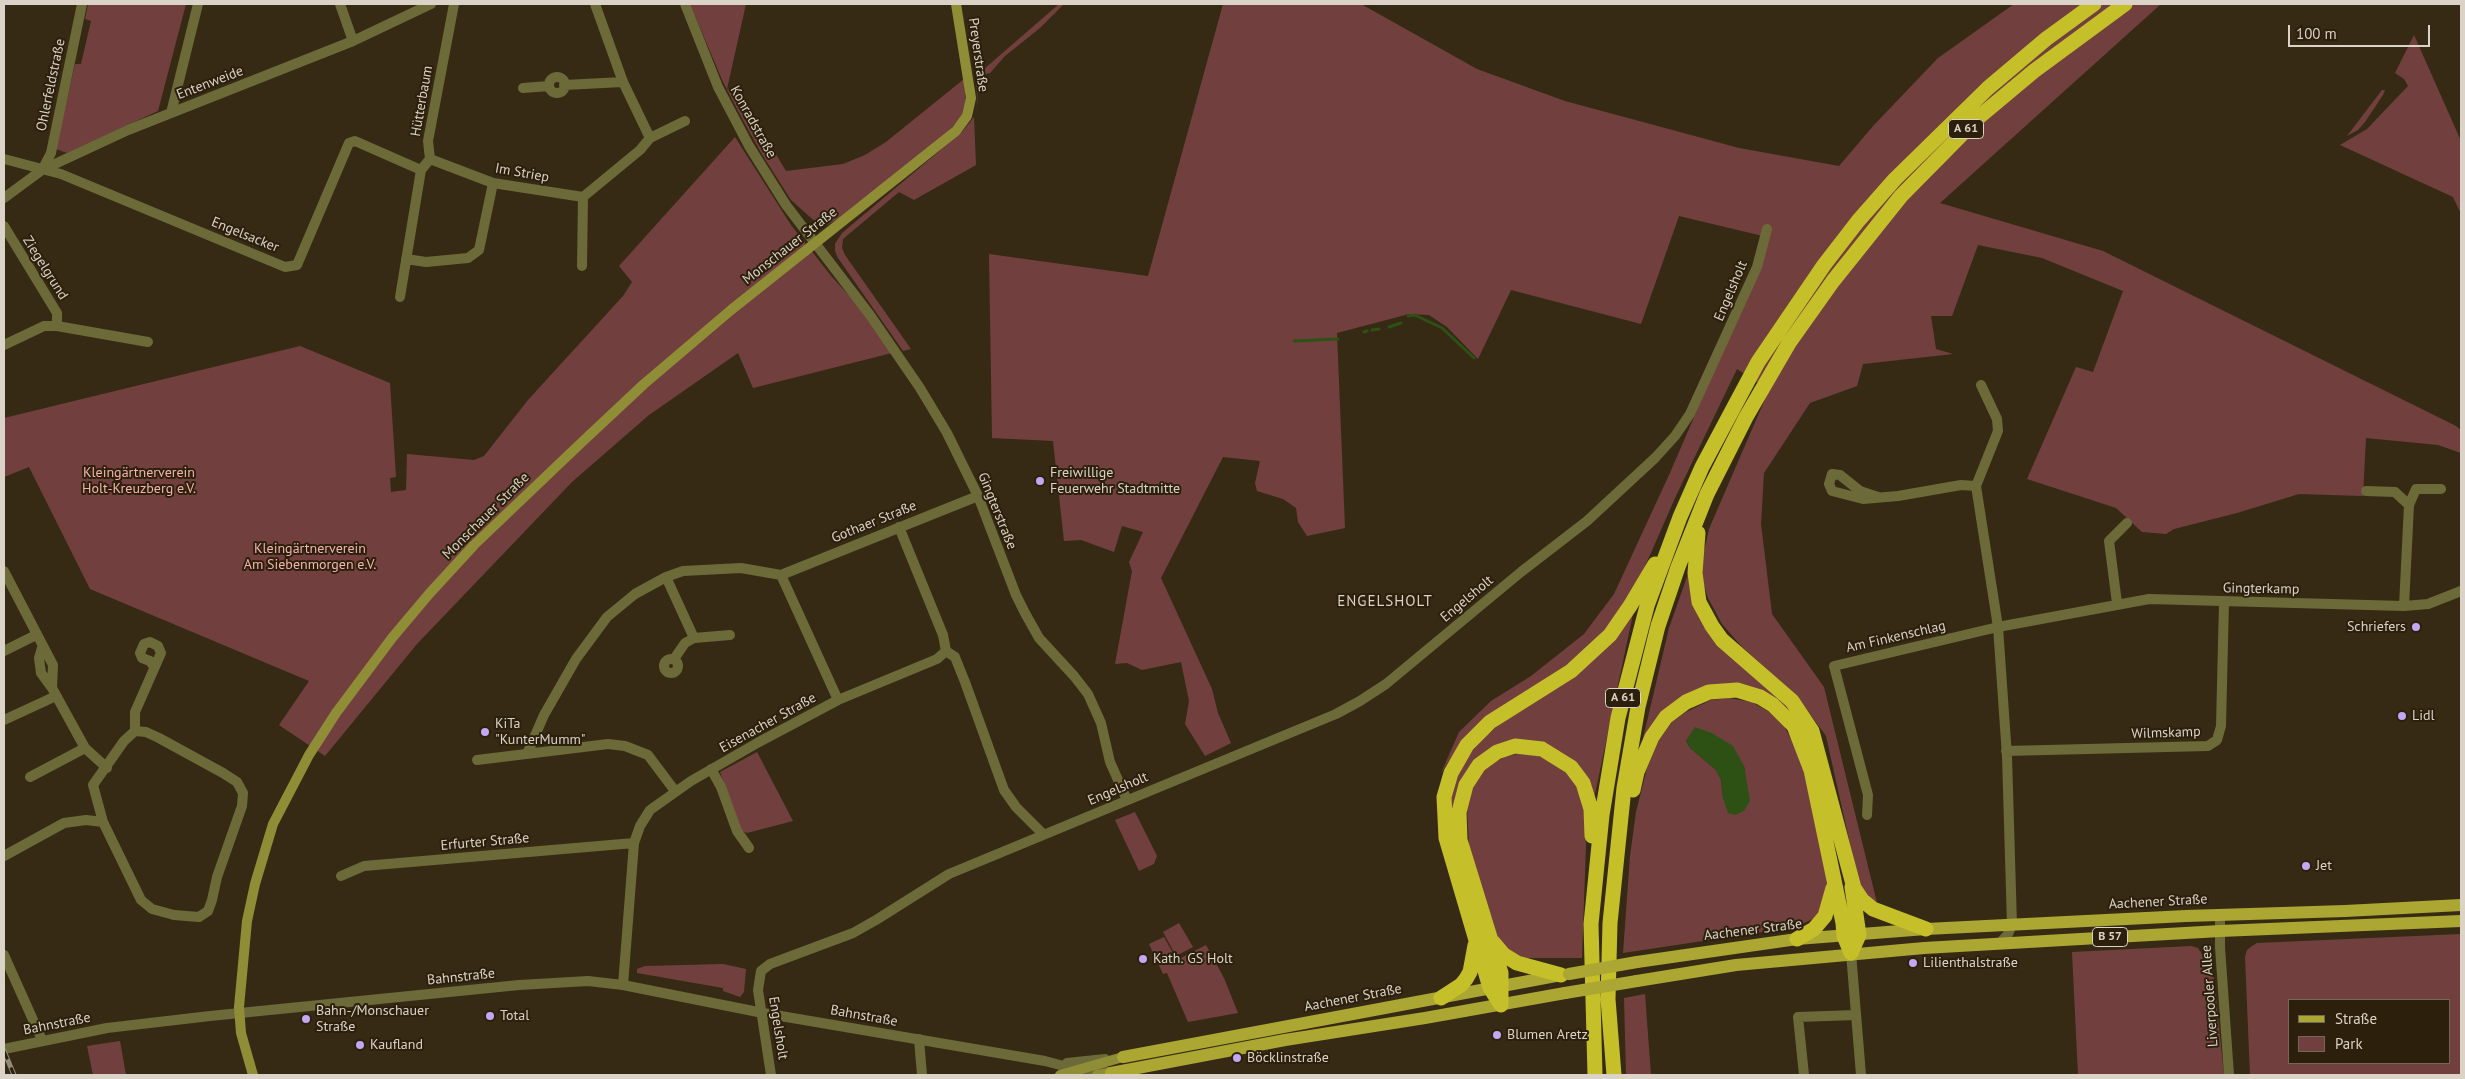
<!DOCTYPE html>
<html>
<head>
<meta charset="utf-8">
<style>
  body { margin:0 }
  #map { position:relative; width:2465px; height:1079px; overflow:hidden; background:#362a15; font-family:"PT Sans",sans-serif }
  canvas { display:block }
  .frame { position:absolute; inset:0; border:5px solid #dbd3c7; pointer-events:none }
  .legend { position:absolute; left:2288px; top:999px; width:162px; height:65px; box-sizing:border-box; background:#2c200c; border:1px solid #726857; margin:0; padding:6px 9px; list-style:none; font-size:15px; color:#dbd3c7 }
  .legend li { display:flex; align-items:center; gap:10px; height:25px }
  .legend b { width:25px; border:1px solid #726857 }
  .scale { position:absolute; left:2288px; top:25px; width:142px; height:22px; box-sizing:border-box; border:2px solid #dbd3c7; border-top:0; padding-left:6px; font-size:15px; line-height:18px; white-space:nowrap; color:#dbd3c7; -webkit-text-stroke:4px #2c200c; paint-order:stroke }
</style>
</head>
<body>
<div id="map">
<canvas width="2465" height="1079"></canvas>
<div class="frame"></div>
<ul class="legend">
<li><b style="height:6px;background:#aca732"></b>Straße</li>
<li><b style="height:14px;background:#71403e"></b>Park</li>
</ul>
<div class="scale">100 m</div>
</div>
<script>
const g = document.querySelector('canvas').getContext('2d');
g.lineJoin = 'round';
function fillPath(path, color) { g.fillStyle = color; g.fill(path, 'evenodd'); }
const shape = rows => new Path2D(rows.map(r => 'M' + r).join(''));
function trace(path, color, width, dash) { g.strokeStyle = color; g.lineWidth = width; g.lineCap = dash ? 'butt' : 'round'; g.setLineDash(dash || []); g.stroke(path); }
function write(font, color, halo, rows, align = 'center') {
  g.font = font + ' "PT Sans",sans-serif'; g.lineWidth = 4; g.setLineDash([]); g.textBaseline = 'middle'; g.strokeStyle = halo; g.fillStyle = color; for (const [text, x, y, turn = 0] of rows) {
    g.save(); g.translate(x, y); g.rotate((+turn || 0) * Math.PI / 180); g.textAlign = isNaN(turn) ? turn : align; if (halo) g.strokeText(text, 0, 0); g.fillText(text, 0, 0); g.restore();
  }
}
fillPath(shape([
  [88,4,186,4,158,111,67,153,56,149,75,64,81,64,91,21,85,19],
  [690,4,746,4,727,89,736,88,786,171,843,164,865,155,886,142,964,79,966,105,963,115,947,133,836,220,827,225,819,225,791,200,763,156,745,124,723,82],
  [1059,4,1064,4,1040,28,1005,56,990,73,979,76,977,82,978,114,976,76],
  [1223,4,1361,4,1477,69,1565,101,1739,148,1839,166,1874,125,1938,58,2014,4,2161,4,1940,203,2103,251,2456,426,2461,430,2461,453,2438,445,2366,438,2363,496,2299,494,2237,513,2174,529,2166,534,2142,532,2116,508,2027,479,2076,367,2093,372,2123,291,2042,258,1978,245,1952,316,1931,316,1936,349,1953,354,1863,364,1857,386,1810,403,1764,473,1761,524,1772,614,1824,687,1878,907,1860,889,1826,736,1796,695,1742,647,1722,624,1708,598,1702,579,1702,560,1709,529,1769,390,1737,369,1675,498,1639,580,1601,636,1570,665,1455,752,1441,773,1459,732,1491,701,1531,676,1584,634,1614,594,1669,475,1763,258,1767,237,1679,216,1641,324,1511,290,1478,359,1447,327,1429,315,1409,314,1337,333,1345,528,1307,536,1298,522,1296,508,1283,499,1257,491,1255,483,1260,461,1223,457,1161,578,1212,689,1218,713,1231,743,1205,756,1185,724,1189,701,1181,662,1142,670,1127,663,1115,664,1132,571,1129,562,1143,532,1122,526,1114,552,1081,540,1064,541,1053,441,992,438,989,254,1148,276],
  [2414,35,2461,141,2461,214,2453,197,2340,145,2367,129,2408,86,2404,79,2395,73],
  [2382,90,2385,90,2383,95,2365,122,2358,130,2347,136],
  [974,117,976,165,914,200,899,192,843,239,842,248,845,255,911,349,903,351,838,258,835,251,835,244,842,233,962,132],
  [735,137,791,225,832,277,855,302,892,353,753,388,738,353,649,415,572,482,417,644,325,756,279,725,309,681,90,589,29,467,4,477,4,418,300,346,390,383,396,477,390,478,391,492,406,490,407,454,474,460,484,456,528,400,623,296,632,282,619,266],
  [1688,574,1692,603,1801,721,1712,686,1641,747,1669,628],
  [1633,614,1594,799,1539,744,1475,764,1451,844,1449,799,1454,779,1478,742,1505,720,1582,670,1614,639],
  [1729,698,1752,702,1771,713,1784,726,1796,748,1807,779,1828,873,1828,899,1817,917,1796,927,1623,953,1630,856,1636,812,1647,768,1659,740,1672,722,1686,712,1711,700],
  [1695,728,1744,766,1749,801,1743,811,1723,798,1721,780,1716,770,1690,748,1686,741],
  [757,752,793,821,747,833,740,830,720,772],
  [1521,753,1535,754,1559,765,1574,781,1580,795,1585,814,1586,845,1582,958,1524,958,1508,951,1497,937,1469,845,1467,809,1469,795,1475,783,1483,771,1493,763,1505,757],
  [1135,812,1157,856,1154,864,1139,871,1115,820],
  [1179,923,1193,947,1176,956,1163,932],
  [2461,934,2461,1075,2250,1075,2245,957,2247,950,2252,946,2257,943],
  [2289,1000,2449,1000,2449,1063,2289,1063],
  [1164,937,1177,960,1206,945,1224,978,1238,1013,1188,1022,1167,973,1163,974,1149,944],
  [2191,946,2198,948,2203,956,2208,955,2214,979,2224,1075,2078,1075,2072,952],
  [723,964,746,969,744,992,740,997,723,991,723,988,637,973,637,969,645,966],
  [1645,994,1651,1075,1626,1075,1624,998],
  [120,1041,126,1075,93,1075,87,1046]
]), '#71403e');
fillPath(shape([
  [1695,727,1712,733,1733,746,1744,766,1750,801,1744,811,1735,815,1728,813,1723,798,1721,780,1716,770,1690,748,1686,741]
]), '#2d5114');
trace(shape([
  [1408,316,1415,315,1442,328,1474,358],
  [1389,327,1401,323],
  [1372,330,1379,329],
  [1364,332,1367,331],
  [1294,341,1338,339]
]), '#2d5114', 3);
trace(shape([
  [340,4,353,41],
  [685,4,718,87,749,146,786,205,870,315,920,388,947,433,978,496,1016,595,1025,613,1039,638,1074,676,1088,694,1101,723,1110,762,1127,800],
  '549 85a8 8 0 1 1 16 0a8 8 0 1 1-16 0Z',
  [564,85,623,82],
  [523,88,549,86],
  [171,113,198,4],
  [650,138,685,121],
  [4,159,61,174,285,267,297,265,349,143,355,141,421,170],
  [430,159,493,183,583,197,640,150,650,138,623,82,595,4],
  [42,170,51,153,82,4],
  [4,198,42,170,128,130,353,41,431,4],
  [4,226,57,313,57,326,44,326,4,345],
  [406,259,426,262,468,258,479,250,493,183],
  [582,266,583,197],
  [400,297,421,170,430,159,428,141,454,4],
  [57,326,148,342],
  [1981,385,1997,419,1998,431,1976,486,1998,627,2007,756,2012,925,2008,934,2000,943],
  [2366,491,2395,492,2409,505,2416,489,2441,489],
  [1878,497,1860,491,1840,475,1832,474,1829,484,1832,491,1863,499,1898,496,1961,485,1976,486],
  [4,571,53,665,52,688],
  [666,577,694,638,685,643,674,659],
  [2117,603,2109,541,2127,523],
  [2404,606,2409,505],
  [694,638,730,635],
  [42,648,39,658,41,673,52,688,85,748,107,768],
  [4,651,36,635],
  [946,651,955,657,965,682,1004,790,1016,807,1043,834],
  '664 666a7 7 0 1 1 14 0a7 7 0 1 1-14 0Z',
  [838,700,781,575,978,496],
  [4,720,56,696],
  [135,731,146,732,159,738,223,773,237,782,243,793,242,806,217,877,212,900,208,911,199,917,174,915,152,909,141,900,103,822,93,785,124,741,135,731],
  [135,731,135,712,161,653,158,646,150,642,144,644,140,653,142,658,150,661,154,667],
  [2006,751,2208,746,2217,740,2221,726,2224,602],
  [527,754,544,715,576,659,607,617,635,594,666,577,683,571,741,568,781,575],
  [477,760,608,744,625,746,648,755,675,791],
  [711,769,721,787,737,831,749,848],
  [30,777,85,748],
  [1867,815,1868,795,1834,666,1998,627,2149,599,2404,606,2428,604,2461,591],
  [4,856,64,823,86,820,103,822],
  [341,876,364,866,634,843],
  [1851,953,1861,1075],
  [4,955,42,1040],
  [623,985,634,843,640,826,650,810,691,781,759,742,838,700,937,659,946,651,943,635,899,527],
  [919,1039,922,1075],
  [771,1075,758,990,761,971,770,964,853,933,876,920,949,874,1336,714,1360,701,1386,684,1521,572,1587,521,1655,458,1675,436,1690,414,1757,267,1767,229],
  [1804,1075,1798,1017,1856,1015]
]), '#6c6a38', 10);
trace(shape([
  [2220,915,2220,947,2229,1075],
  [4,1049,107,1028,210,1016,519,985,588,981,623,985,763,1013,1045,1061,1079,1070,1108,1072],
  [1067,1063,1105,1059]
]), '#6c6a38', 10);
trace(shape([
  [253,1075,241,1033,239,1007,247,921,255,884,273,824,309,755,336,713,392,638,429,594,474,545,581,443,644,384,731,310,956,131,967,116,971,98,956,4],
  [1060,1075,1123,1057],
  [1097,1075,1111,1073]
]), '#908d37', 10);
trace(shape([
  [1637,962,1797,939,1926,929,2186,916,2345,911,2461,905],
  [1637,981,1736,965,1924,948,2220,931,2461,921],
  [1123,1057,1561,975],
  [1111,1073,1285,1040,1425,1018,1565,993]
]), '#aca732', 12);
trace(shape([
  [1698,533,1695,573,1699,602,1712,626,1722,640,1792,701,1812,731,1854,888,1862,900,1873,909,1926,929],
  [1633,790,1637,772,1652,737,1666,717,1686,702,1709,692,1737,690,1760,697,1773,705,1794,726,1811,770,1843,923,1844,936,1851,953],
  [1797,939,1814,929,1825,916,1833,888],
  [1493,942,1504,955,1517,963,1561,975],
  [1851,953,1859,935,1852,887],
  [1441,998,1461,985,1466,979,1470,972,1475,945],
  [1501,1005,1490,988,1446,838,1444,797,1451,773,1467,745,1490,722,1571,671,1610,635,1630,606,1655,564],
  [1501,1005,1501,973,1460,840,1459,812,1466,785,1479,765,1497,752,1515,746,1542,749,1571,767,1583,783,1591,809,1592,836],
  [1595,1075,1591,924,1602,815,1618,718,1647,606,1680,517,1702,467,1758,362,1824,265,1858,221,1895,179,1988,88,2046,39,2094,4],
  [1614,1075,1608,999,1610,923,1624,788,1638,707,1658,626,1678,567,1707,494,1746,417,1789,343,1833,281,1901,196,1979,117,2034,71,2125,4]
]), '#c5bf29', 15);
const rail = shape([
  [4,1051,14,1075]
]);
trace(rail, '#938979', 5);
trace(rail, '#2c200c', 3, [9]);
trace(shape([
  [1569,974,1637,962],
  [1565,993,1637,981]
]), '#aca732', 12);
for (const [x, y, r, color] of [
  [1040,481,5,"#c1a8f3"],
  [2416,627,5,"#c1a8f3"],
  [2402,716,5,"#c1a8f3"],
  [485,732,5,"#c1a8f3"],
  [2306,866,5,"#c1a8f3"],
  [1143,959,5,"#c1a8f3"],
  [1913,963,5,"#c1a8f3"],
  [490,1016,5,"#c1a8f3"],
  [306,1019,5,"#c1a8f3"],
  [1497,1035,5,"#c1a8f3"],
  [360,1045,5,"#c1a8f3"],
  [1237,1058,5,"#c1a8f3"]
]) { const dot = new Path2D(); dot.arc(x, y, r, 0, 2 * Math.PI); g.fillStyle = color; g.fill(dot); trace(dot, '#2c200c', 2); }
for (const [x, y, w] of [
  [1966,129,35],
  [1623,698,35],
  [2110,937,35]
]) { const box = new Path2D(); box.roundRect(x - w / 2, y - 9.5, w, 19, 4); g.fillStyle = '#2c200c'; g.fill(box); trace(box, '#dbd3c7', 1); }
write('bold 12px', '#dbd3c7', null, [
  ["A 61",1966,129],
  ["A 61",1623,698],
  ["B 57",2110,937]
]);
write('14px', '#dbd3c7', '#2c200c', [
  ["Preyerstraße",978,55,82],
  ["Entenweide",210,83,-21],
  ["Ohlerfeldstraße",51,85,-78],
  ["Hütterbaum",422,101,-80],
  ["Konradstraße",753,122,61],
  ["Im Striep",522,173,10],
  ["Engelsacker",245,235,22],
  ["Monschauer Straße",790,246,-38],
  ["Ziegelgrund",45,268,58],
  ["Engelsholt",1731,291,-67],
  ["Gingterstraße",997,511,68],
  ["Monschauer Straße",486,516,-45],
  ["Gothaer Straße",874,522,-22],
  ["Gingterkamp",2261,589,1],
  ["Engelsholt",1467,599,-40],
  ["Am Finkenschlag",1896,637,-13],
  ["Eisenacher Straße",768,723,-29],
  ["Wilmskamp",2166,733,-2],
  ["Engelsholt",1118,789,-23],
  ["Erfurter Straße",485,842,-5],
  ["Aachener Straße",2158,902,-3],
  ["Aachener Straße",1753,930,-7],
  ["Bahnstraße",461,977,-6],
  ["Liverpooler Allee",2210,996,-94],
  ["Aachener Straße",1353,998,-11],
  ["Bahnstraße",864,1016,10],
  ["Bahnstraße",57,1024,-11],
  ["Engelsholt",778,1028,81]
]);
write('14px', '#f4b3af', '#2c200c', [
  ["Kleingärtnerverein",139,473],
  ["Holt-Kreuzberg e.V.",139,489],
  ["Kleingärtnerverein",310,549],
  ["Am Siebenmorgen e.V.",310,565]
]);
write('14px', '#dbd3c7', '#2c200c', [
  ["Freiwillige",1050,473],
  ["Feuerwehr Stadtmitte",1050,489],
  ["Schriefers",2406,627,"right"],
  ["Lidl",2412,716],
  ["KiTa",495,724],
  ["\"KunterMumm\"",495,740],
  ["Jet",2316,866],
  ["Kath. GS Holt",1153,959],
  ["Lilienthalstraße",1923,963],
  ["Bahn-/Monschauer",316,1011],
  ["Straße",316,1027],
  ["Total",500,1016],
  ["Blumen Aretz",1507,1035],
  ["Kaufland",370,1045],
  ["Böcklinstraße",1247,1058]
], 'left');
g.letterSpacing = '1px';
write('15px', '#dbd3c7', '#2c200c', [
  ["ENGELSHOLT",1385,602]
]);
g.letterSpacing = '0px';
</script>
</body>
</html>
